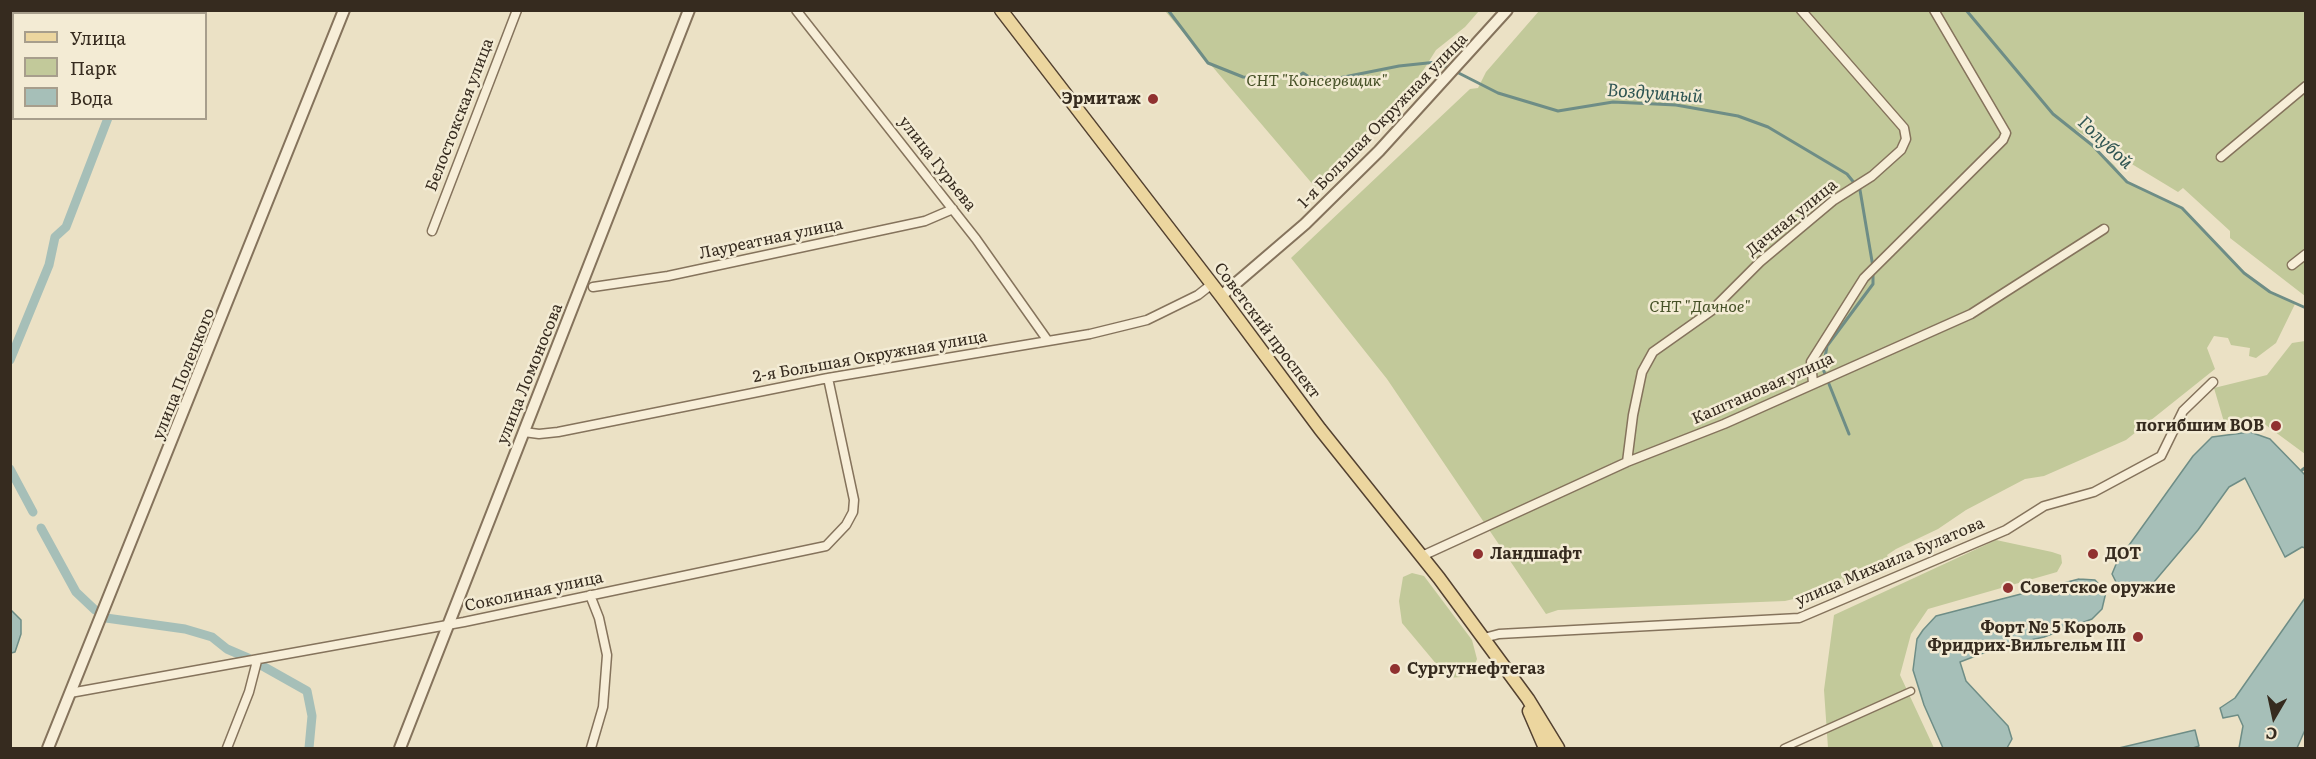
<!DOCTYPE html>
<html>
<head>
<meta charset="utf-8">
<style>
  body { margin:0 }
  #map { position:relative; width:2316px; height:759px; overflow:hidden; background:#ebe1c5; font-family:Literata,serif }
  canvas { display:block }
  .frame { position:absolute; inset:0; border:12px solid #362b1f; pointer-events:none }
  .legend { position:absolute; left:12px; top:12px; width:195px; height:108px; box-sizing:border-box; background:#f3ebd4; border:2px solid #a79e8c; margin:0; padding:8px 10px; list-style:none; font-size:18px; color:#362b1f }
  .legend li { display:flex; align-items:center; gap:12px; height:30px }
  .legend b { width:30px; border:2px solid #a79e8c }
  .north { position:absolute; left:2244px; top:687px; width:60px; height:60px; -webkit-text-stroke:4px #f3ebd4; paint-order:stroke; rotate:189deg; font-size:16px; font-weight:700; line-height:24px; text-align:center; color:#362b1f }
  .north::after { content:''; display:block; margin:auto; width:21px; height:27px; background:#362b1f; clip-path:polygon(50% 0,100% 100%,50% 72%,0 100%) }
</style>
</head>
<body>
<div id="map">
<canvas width="2316" height="759"></canvas>
<div class="frame"></div>
<ul class="legend">
<li><b style="height:8px;background:#ecd69f"></b>Улица</li>
<li><b style="height:16px;background:#c2c99a"></b>Парк</li>
<li><b style="height:16px;background:#a6bfb8"></b>Вода</li>
</ul>
<div class="north">С</div>
</div>
<script>
const g = document.querySelector('canvas').getContext('2d');
g.lineJoin = 'round';
function fillPath(path, color) { g.fillStyle = color; g.fill(path, 'evenodd'); }
const shape = rows => new Path2D(rows.map(r => 'M' + r).join(''));
function trace(path, color, width, dash) { g.strokeStyle = color; g.lineWidth = width; g.lineCap = dash ? 'butt' : 'round'; g.setLineDash(dash || []); g.stroke(path); }
function write(font, color, halo, rows, align = 'center') {
  g.font = font + ' Literata,serif'; g.lineWidth = 5; g.setLineDash([]); g.textBaseline = 'middle'; g.strokeStyle = halo; g.fillStyle = color; for (const [text, x, y, turn = 0] of rows) {
    g.save(); g.translate(x, y); g.rotate((+turn || 0) * Math.PI / 180); g.textAlign = isNaN(turn) ? turn : align; if (halo) g.strokeText(text, 0, 0); g.fillText(text, 0, 0); g.restore();
  }
}
fillPath(shape([
  [1165,11,1479,11,1465,27,1436,50,1421,74,1315,187],
  [1539,11,2305,11,2305,296,2230,238,2230,231,2183,188,2178,192,2074,129,2114,165,2127,182,2182,208,2244,273,2270,292,2295,304,2276,343,2256,358,2249,356,2250,348,2231,345,2228,338,2214,336,2207,348,2215,369,2126,440,2044,476,2025,479,1966,510,1938,529,1896,549,1887,555,1891,563,1845,584,1842,578,1810,595,1785,601,1558,610,1546,614,1387,379,1291,258,1470,89,1478,88,1486,72],
  [2305,341,2305,454,2263,423,2224,422,2214,388,2267,375,2292,343],
  [1996,540,2052,552,2061,555,2062,563,2057,572,1928,609,1911,634,1900,675,1934,748,1828,748,1824,690,1834,615],
  [1412,573,1424,576,1472,640,1477,659,1474,667,1461,677,1448,678,1402,623,1399,601,1403,577]
]), '#c2c99a');
const water = shape([
  [2250,432,2270,439,2305,475,2305,548,2302,547,2285,557,2245,478,2229,487,2198,530,2154,582,2137,588,2118,586,2112,574,2117,562,2193,456,2212,437,2250,432],
  [2079,579,2095,580,2106,592,2102,609,2092,619,2044,637,1999,647,1960,662,1966,681,2008,726,2012,739,2007,748,1943,748,1924,705,1913,670,1917,639,1923,630,1936,616,2079,579],
  [2305,598,2305,730,2297,748,2239,748,2243,726,2238,715,2223,718,2220,708,2235,698,2305,598],
  [11,610,21,620,21,634,15,652,11,653,11,610],
  [2195,730,2199,746,2193,748,2119,748,2195,730]
]);
fillPath(water, '#a6bfb8');
trace(water, '#6e8d86', 1.5);
trace(shape([
  [1168,10,1208,63,1243,77,1297,78,1303,73,1309,77,1339,78,1399,66,1437,62,1498,93,1558,111,1613,102,1676,105,1738,116,1768,127,1847,174,1860,190,1873,267],
  [1966,10,2053,114,2092,145,2127,182,2182,208,2244,273,2270,292,2306,308],
  [1849,434,1823,369,1827,346,1873,284,1873,273],
  [2302,470,2306,467]
]), '#6e8d86', 3);
trace(shape([
  [149,14,150,10],
  [10,360,49,265,55,237,66,227,108,118],
  [10,469,33,512],
  [41,528,76,592,95,610],
  [106,618,185,629,212,637,227,649,248,658],
  [259,664,307,691,312,716,309,748]
]), '#a6bfb8', 9);
const pedestrian = shape([
  [1784,748,1911,691]
]);
const minor = shape([
  [796,10,976,239,1048,341],
  [2221,157,2306,86],
  [432,231,517,10],
  [2292,265,2306,254],
  [593,287,668,276,925,221,953,209],
  [1813,383,1811,362,1864,278,2003,140,2006,133,1934,10],
  [524,432,539,434,558,432,828,378,1090,334,1147,320,1198,295,1212,284],
  [1627,462,1633,415,1642,372,1653,352,1711,311,1760,262,1834,200,1872,176,1901,150,1906,139,1904,128,1801,10],
  [1422,556,1627,462,1724,424,1971,314,2104,229],
  [590,595,599,618,607,655,603,707,591,748],
  [1484,638,1499,634,1799,618,2006,530,2044,506,2094,492,2161,456,2183,411,2213,382],
  [70,693,464,622,826,546,846,525,853,512,854,500,828,378],
  [227,748,249,692,257,661]
]);
const tertiary = shape([
  [1221,296,1305,224,1379,151,1507,10],
  [48,748,344,10],
  [400,748,689,10]
]);
const primary = shape([
  [1001,10,1221,296,1320,429,1439,578,1528,699,1558,748],
  [1529,711,1545,748]
]);
trace(pedestrian, '#85735c', 9);
trace(minor, '#85735c', 11);
trace(tertiary, '#85735c', 14);
trace(primary, '#534130', 15);
trace(pedestrian, '#f7eed8', 6);
trace(minor, '#f7eed8', 8);
trace(tertiary, '#f7eed8', 10);
trace(primary, '#ecd69f', 12);
for (const [x, y, r, color] of [
  [1153,99,6,"#903130"],
  [2276,426,6,"#903130"],
  [1478,554,6,"#903130"],
  [2093,554,6,"#903130"],
  [2008,588,6,"#903130"],
  [2138,637,6,"#903130"],
  [1395,669,6,"#903130"]
]) { const dot = new Path2D(); dot.arc(x, y, r, 0, 2 * Math.PI); g.fillStyle = color; g.fill(dot); trace(dot, '#f3ebd4', 2); }
write('italic 16px', '#465127', '#f3ebd4', [
  ["СНТ \"Консервщик\"",1317,81],
  ["СНТ \"Дачное\"",1700,307]
]);
write('bold 16px', '#362b1f', '#f3ebd4', [
  ["Эрмитаж",1141,99,"right"],
  ["погибшим ВОВ",2264,426,"right"],
  ["Ландшафт",1490,554],
  ["ДОТ",2105,554],
  ["Советское оружие",2020,588],
  ["Форт № 5 Король",2126,628,"right"],
  ["Фридрих-Вильгельм III",2126,646,"right"],
  ["Сургутнефтегаз",1407,669]
], 'left');
write('16px', '#362b1f', '#f3ebd4', [
  ["Белостокская улица",460,115,-69],
  ["1-я Большая Окружная улица",1383,121,-46],
  ["улица Гурьева",937,164,52],
  ["Дачная улица",1792,218,-39],
  ["Лауреатная улица",771,239,-12],
  ["Советский проспект",1267,331,53],
  ["2-я Большая Окружная улица",870,357,-10],
  ["улица Полецкого",184,374,-68],
  ["улица Ломоносова",530,374,-68],
  ["Каштановая улица",1763,389,-24],
  ["улица Михаила Булатова",1890,562,-23],
  ["Соколиная улица",534,592,-12]
]);
write('italic 18px', '#2f5553', '#f3ebd4', [
  ["Воздушный",1655,94,4],
  ["Голубой",2105,143,43]
]);
</script>
</body>
</html>
